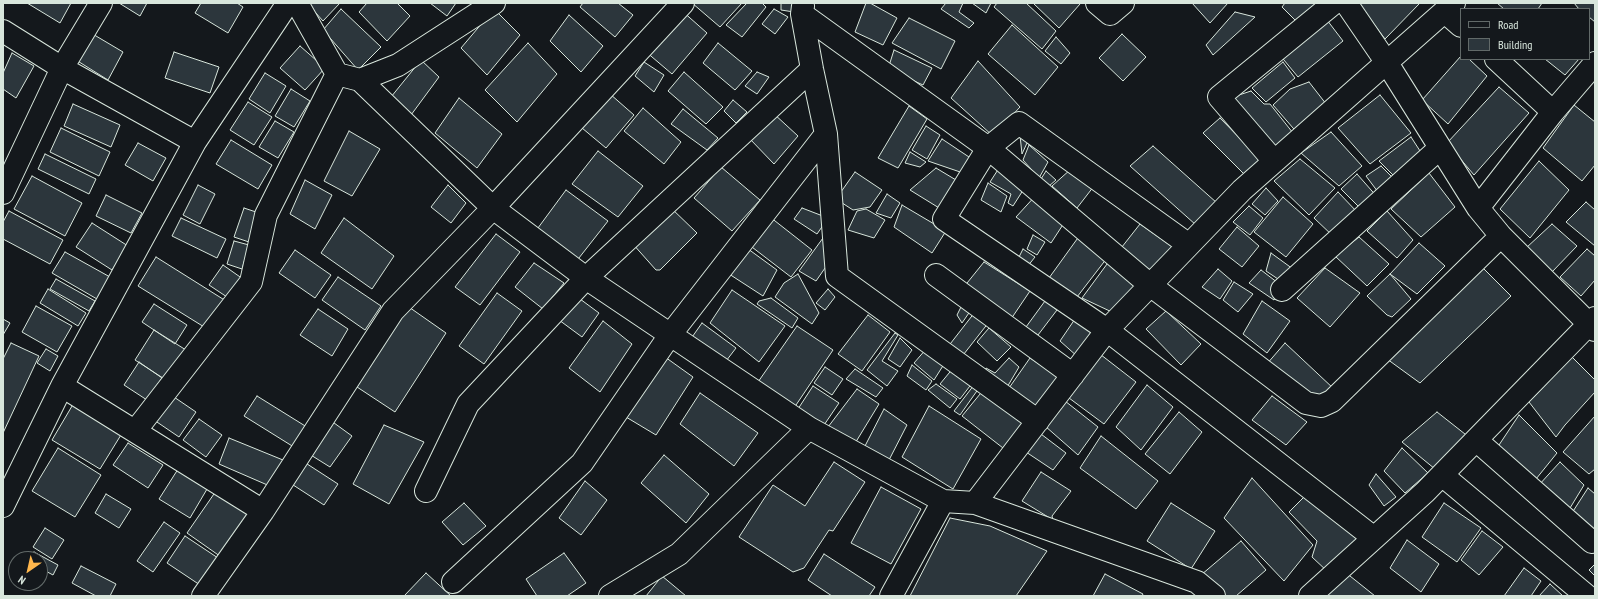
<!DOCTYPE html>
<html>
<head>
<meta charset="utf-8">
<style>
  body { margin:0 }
  #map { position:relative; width:1598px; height:599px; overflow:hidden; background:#14181c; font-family:"PT Sans Narrow",sans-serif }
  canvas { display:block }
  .frame { position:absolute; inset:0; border:4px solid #d8e6dc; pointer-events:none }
  .legend { position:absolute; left:1460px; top:8px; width:130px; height:52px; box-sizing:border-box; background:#14181c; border:1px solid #626a69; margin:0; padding:5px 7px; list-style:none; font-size:12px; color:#d8e6dc }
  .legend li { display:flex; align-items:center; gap:8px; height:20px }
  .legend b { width:20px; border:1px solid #626a69 }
  .north { position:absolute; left:8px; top:551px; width:40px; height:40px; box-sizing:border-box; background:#14181c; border:1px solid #626a69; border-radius:50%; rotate:214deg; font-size:11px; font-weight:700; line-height:16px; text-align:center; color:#d8e6dc }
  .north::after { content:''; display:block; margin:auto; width:14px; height:18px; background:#ffb74d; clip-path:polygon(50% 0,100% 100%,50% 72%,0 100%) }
</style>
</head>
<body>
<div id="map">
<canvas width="1598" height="599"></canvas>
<div class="frame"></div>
<ul class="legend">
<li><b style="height:5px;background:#14181c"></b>Road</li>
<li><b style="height:11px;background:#2c363c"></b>Building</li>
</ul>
<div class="north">N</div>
</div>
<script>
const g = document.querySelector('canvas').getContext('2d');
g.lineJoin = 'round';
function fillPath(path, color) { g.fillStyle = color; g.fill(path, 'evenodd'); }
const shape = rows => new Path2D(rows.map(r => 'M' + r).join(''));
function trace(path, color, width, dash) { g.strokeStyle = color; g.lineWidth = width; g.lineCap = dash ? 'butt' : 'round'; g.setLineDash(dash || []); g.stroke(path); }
const building = shape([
  [27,3,71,3,60,23,27,3],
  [119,3,147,3,140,16,119,3],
  [201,3,237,3,243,7,228,33,195,13,201,3],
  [307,3,340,3,323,21,307,3],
  [367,3,397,3,410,16,387,41,359,12,367,3],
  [430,3,456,3,447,16,430,3],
  [583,3,618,3,633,15,615,37,580,7,583,3],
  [692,3,742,3,720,27,692,3],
  [747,3,762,3,766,7,742,37,726,25,747,3],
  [781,3,794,3,794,12,781,10,781,3],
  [866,3,870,3,897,18,883,45,855,32,866,3],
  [946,3,963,3,959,12,974,23,969,28,941,9,946,3],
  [972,3,991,3,986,13,972,3],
  [997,3,1026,3,1056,31,1042,49,994,7,997,3],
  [1033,3,1078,3,1080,4,1059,28,1033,3],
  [1192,3,1228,3,1210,23,1192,3],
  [1285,3,1321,3,1299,24,1282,7,1285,3],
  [1358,3,1420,3,1385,39,1358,3],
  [1497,3,1542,3,1538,9,1504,9,1497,3],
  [1574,3,1595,3,1595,22,1589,17,1589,9,1579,9,1574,3],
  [341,9,381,47,358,70,323,30,341,9],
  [494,9,520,35,487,75,461,48,494,9],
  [774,9,788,17,775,34,762,24,774,9],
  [681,10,707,33,672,74,645,51,681,10],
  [1235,12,1255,17,1213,55,1206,45,1235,12],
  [569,15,603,46,581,72,550,41,569,15],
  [909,18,955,41,941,69,892,43,909,18],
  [1327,20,1343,41,1298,77,1279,54,1327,20],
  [1012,25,1058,67,1035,95,988,54,1012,25],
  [91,33,123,52,108,80,76,60,91,33],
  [1122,34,1146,57,1123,81,1099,58,1122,34],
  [1056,37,1070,53,1061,64,1045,51,1056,37],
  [528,43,557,74,517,122,485,90,528,43],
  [718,43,752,71,735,90,703,63,718,43],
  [300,46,325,68,305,90,280,68,300,46],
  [894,50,932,68,923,85,888,69,894,50],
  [174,52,219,67,210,93,165,78,174,52],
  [12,53,34,66,16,98,3,89,3,73,12,53],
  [1461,56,1461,59,1469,59,1487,76,1448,124,1422,100,1461,56],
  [1545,59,1579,59,1565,75,1545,59],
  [421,60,439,77,411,115,391,97,421,60],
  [978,61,1020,107,993,136,951,98,978,61],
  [644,62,664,75,654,92,635,76,644,62],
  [1283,62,1295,78,1266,102,1252,88,1283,62],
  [684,72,723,107,706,124,668,91,684,72],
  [757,72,769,77,757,94,745,86,757,72],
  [265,73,286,86,270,113,249,99,265,73],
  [1309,82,1330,109,1300,136,1273,105,1290,89,1309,82],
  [1499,87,1529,113,1474,175,1447,143,1499,87],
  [291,89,310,101,294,127,275,116,291,89],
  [1251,91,1264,104,1270,104,1297,138,1275,157,1224,100,1251,91],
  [610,94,634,115,606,148,582,128,610,94],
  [1380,95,1411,133,1370,164,1338,128,1380,95],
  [459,98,502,134,477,168,435,133,459,98],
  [733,100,747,112,736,123,724,111,733,100],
  [248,102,272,117,254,145,230,130,248,102],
  [73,104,120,125,111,147,64,126,73,104],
  [1574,105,1595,122,1595,165,1582,181,1543,148,1574,105],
  [909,106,927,119,898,168,878,158,909,106],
  [643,108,681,142,664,164,624,131,643,108],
  [683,109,718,138,707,150,671,124,683,109],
  [773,113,798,136,774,164,749,138,773,113],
  [1220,118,1265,164,1250,180,1203,133,1220,118],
  [275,121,294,132,278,158,259,147,275,121],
  [926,126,940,135,927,159,912,150,926,126],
  [1019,126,1047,156,1027,143,1022,154,1019,126],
  [61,128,110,152,99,176,50,152,61,128],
  [349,131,380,149,352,196,324,181,349,131],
  [1331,132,1362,166,1339,186,1301,153,1331,132],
  [1411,137,1422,154,1396,178,1379,161,1411,137],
  [942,139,972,159,966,174,928,161,942,139],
  [231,140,272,165,258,189,216,164,231,140],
  [138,143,166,158,153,181,125,165,138,143],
  [1029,145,1048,162,1039,178,1023,160,1029,145],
  [1153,146,1217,203,1196,225,1130,166,1153,146],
  [598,151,643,186,618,217,572,184,598,151],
  [910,152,926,162,920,167,905,163,910,152],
  [45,154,96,179,89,194,38,169,45,154],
  [1300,159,1335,188,1309,215,1274,181,1300,159],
  [1539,161,1569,190,1530,238,1500,209,1539,161],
  [1001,165,1027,184,1013,206,1008,203,1011,194,990,182,1001,165],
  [1381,166,1396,181,1381,196,1366,176,1381,166],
  [721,167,760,200,732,231,694,198,721,167],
  [936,168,961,183,944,211,910,190,936,168],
  [1071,169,1094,186,1077,208,1052,186,1071,169],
  [1046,171,1056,180,1049,186,1041,179,1046,171],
  [855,172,882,190,870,207,853,210,836,199,855,172],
  [1429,173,1455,207,1421,237,1391,209,1429,173],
  [1357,174,1379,199,1364,212,1341,189,1357,174],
  [32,176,82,203,65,236,14,209,32,176],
  [305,180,332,195,315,229,290,214,305,180],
  [988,183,1007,196,1001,212,981,200,988,183],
  [198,185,215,194,200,224,183,215,198,185],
  [448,185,466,203,451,223,431,207,448,185],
  [1266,188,1278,201,1265,215,1252,204,1266,188],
  [566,190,608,221,575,263,535,232,566,190],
  [1338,192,1358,213,1334,237,1314,218,1338,192],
  [1038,193,1066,220,1051,243,1016,217,1038,193],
  [887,194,900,203,891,218,876,213,887,194],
  [106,195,142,213,131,233,96,216,106,195],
  [1283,197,1313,224,1286,257,1254,232,1283,197],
  [1586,202,1595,210,1595,246,1566,222,1586,202],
  [902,205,946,231,932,253,894,227,902,205],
  [669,206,697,233,660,270,656,270,632,243,669,206],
  [1249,206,1263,218,1250,235,1233,222,1249,206],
  [244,208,259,213,249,242,234,237,244,208],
  [802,208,828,218,817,234,794,219,802,208],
  [866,209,885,220,874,238,848,230,857,211,866,209],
  [9,211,63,240,50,264,3,239,3,222,9,211],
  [1387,211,1413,240,1397,258,1367,231,1387,211],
  [770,217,812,250,791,277,748,244,770,217],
  [181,218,226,239,217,258,172,236,181,218],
  [344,218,394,256,372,289,321,253,344,218],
  [92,223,128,246,112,270,76,247,92,223],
  [1140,224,1174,248,1152,276,1118,252,1140,224],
  [1552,224,1577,246,1551,273,1526,248,1552,224],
  [1237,227,1259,246,1242,267,1219,249,1237,227],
  [496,234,520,252,480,305,455,287,496,234],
  [1033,235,1045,242,1037,255,1027,249,1033,235],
  [1080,235,1107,258,1077,297,1049,278,1080,235],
  [1359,237,1389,264,1367,286,1335,256,1359,237],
  [823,238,831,245,832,258,816,281,799,271,823,238],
  [234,241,249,245,242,269,227,264,234,241],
  [1419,243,1445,266,1417,294,1390,274,1419,243],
  [744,246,777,270,763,296,726,272,744,246],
  [1023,249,1035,257,1027,267,1018,259,1023,249],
  [1587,249,1595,256,1595,280,1581,296,1560,277,1587,249],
  [295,250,331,275,315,298,279,273,295,250],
  [65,252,110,277,97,299,52,273,65,252],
  [1271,253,1293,269,1284,283,1266,271,1271,253],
  [156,257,226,301,209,330,138,286,156,257],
  [1110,260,1137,283,1114,313,1082,298,1110,260],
  [984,262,1030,291,1009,322,963,288,984,262],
  [534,263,564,283,543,309,515,287,534,263],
  [223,265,243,279,230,299,209,285,223,265],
  [1482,267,1511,296,1420,383,1387,359,1482,267],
  [1325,268,1360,293,1330,327,1297,298,1325,268],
  [1218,269,1232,281,1220,299,1202,287,1218,269],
  [1261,270,1282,286,1274,300,1249,283,1261,270],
  [798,274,819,313,812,324,775,297,784,283,798,274],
  [1390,274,1411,299,1392,317,1387,315,1367,296,1390,274],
  [338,277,381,306,365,330,322,300,338,277],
  [56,279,95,301,89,311,50,289,56,279],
  [1234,282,1253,294,1238,312,1223,300,1234,282],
  [48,289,86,313,78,326,40,303,48,289],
  [828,289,835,297,825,310,816,303,828,289],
  [732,290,785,326,759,362,710,323,732,290],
  [497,293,522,311,484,364,459,346,497,293],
  [576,296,599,313,582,337,559,320,576,296],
  [771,298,798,318,792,328,757,304,759,301,771,298],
  [964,301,973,307,962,323,957,315,964,301],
  [1045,301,1057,310,1038,335,1026,327,1045,301],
  [1262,301,1290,321,1267,353,1243,334,1262,301],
  [154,304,187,325,175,344,142,322,154,304],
  [406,305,446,333,395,412,357,387,406,305],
  [36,306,72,326,57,352,22,332,36,306],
  [318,309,348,329,332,356,300,335,318,309],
  [1166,311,1201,344,1181,365,1146,329,1166,311],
  [975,312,989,322,960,359,947,348,975,312],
  [868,315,890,332,862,371,838,354,868,315],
  [3,319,10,323,3,335,3,319],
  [1075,319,1092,332,1078,357,1060,341,1075,319],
  [603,321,632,344,600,392,569,368,603,321],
  [702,323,736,348,723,365,690,340,702,323],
  [797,326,833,350,794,408,758,382,797,326],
  [989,328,1011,347,997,361,977,342,989,328],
  [154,330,186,350,166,380,135,360,154,330],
  [895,333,898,335,882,361,898,371,887,386,867,370,895,333],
  [900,338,912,350,900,367,888,359,900,338],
  [11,343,39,356,3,433,3,359,11,343],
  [1285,343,1334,389,1318,400,1266,365,1285,343],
  [927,348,946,361,934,380,914,363,927,348],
  [46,349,58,356,50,371,37,363,46,349],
  [1096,351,1136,382,1104,424,1065,395,1096,351],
  [665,357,693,377,656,435,626,417,665,357],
  [1572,357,1595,380,1595,392,1565,425,1556,437,1529,402,1572,357],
  [1009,358,1019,367,1006,389,981,377,986,368,995,373,1009,358],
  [1030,358,1060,378,1038,410,1009,388,1030,358],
  [139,362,162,378,147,400,124,385,139,362],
  [912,365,932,381,926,390,907,376,912,365],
  [825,367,843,379,832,395,814,383,825,367],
  [954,367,973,382,960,399,940,384,954,367],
  [855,369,883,388,876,397,846,379,855,369],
  [936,384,957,399,950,408,928,390,936,384],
  [974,385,979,388,960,415,954,411,974,385],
  [1147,385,1173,407,1141,450,1116,427,1147,385],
  [813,386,839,403,822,428,796,412,813,386],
  [985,388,1026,420,1003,448,962,416,985,388],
  [857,389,879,404,854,445,828,427,857,389],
  [700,393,758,433,734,466,680,424,700,393],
  [171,395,196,412,179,437,154,420,171,395],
  [257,396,310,429,297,449,244,416,257,396],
  [1272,396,1307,422,1286,445,1252,420,1272,396],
  [75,401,124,430,100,469,52,440,75,401],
  [1065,401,1098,427,1078,455,1045,426,1065,401],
  [929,406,981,439,953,489,902,457,929,406],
  [884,409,907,425,889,460,865,446,884,409],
  [1179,412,1202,432,1170,474,1145,454,1179,412],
  [1437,412,1470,438,1435,469,1402,442,1437,412],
  [1519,415,1557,453,1536,479,1497,448,1519,415],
  [1595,416,1595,469,1589,474,1563,452,1595,416],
  [199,419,222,435,206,457,183,440,199,419],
  [330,420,352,436,330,467,306,452,330,420],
  [384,425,424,442,389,504,353,484,384,425],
  [1037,431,1066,453,1053,470,1023,450,1037,431],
  [1101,436,1158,481,1136,509,1080,468,1101,436],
  [229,438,283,460,272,487,219,464,229,438],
  [128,443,163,465,148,488,113,465,128,443],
  [58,448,101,475,75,517,32,491,58,448],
  [1402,448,1428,473,1405,493,1384,471,1402,448],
  [664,455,709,494,686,523,641,483,664,455],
  [301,460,338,484,324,505,287,481,301,460],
  [834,462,865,482,833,531,829,530,804,568,793,572,739,537,773,485,805,506,834,462],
  [1560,462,1584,485,1567,513,1538,486,1560,462],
  [180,466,210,484,190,518,159,499,180,466],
  [1041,472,1071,491,1052,516,1053,520,1022,501,1041,472],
  [1376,474,1396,497,1384,506,1369,485,1376,474],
  [1252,478,1313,545,1284,581,1224,518,1252,478],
  [585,481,607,500,581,535,559,518,585,481],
  [881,487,921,509,891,564,851,543,881,487],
  [1588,488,1595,494,1595,531,1570,516,1588,488],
  [216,491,253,517,224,559,187,533,216,491],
  [1309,492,1365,538,1328,572,1312,557,1317,541,1289,512,1309,492],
  [106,494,131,509,119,528,95,513,106,494],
  [464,503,486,526,463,545,442,522,464,503],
  [1171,503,1215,531,1191,569,1147,541,1171,503],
  [1444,503,1481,528,1457,562,1422,537,1444,503],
  [950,518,990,526,1047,551,1016,596,910,596,950,518],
  [164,522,180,533,153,572,137,561,164,522],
  [45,528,64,540,52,559,33,547,45,528],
  [1482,531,1503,547,1479,575,1461,560,1482,531],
  [185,536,221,560,203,587,167,563,185,536],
  [1407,540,1439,564,1421,592,1390,568,1407,540],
  [1241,541,1266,570,1236,596,1226,596,1201,575,1241,541],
  [34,552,58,565,53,575,40,568,40,559,31,559,34,552],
  [564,553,586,583,567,596,537,596,526,579,564,553],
  [824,554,875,587,869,596,832,596,808,580,824,554],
  [1595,564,1595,576,1589,570,1595,564],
  [81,566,116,584,110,596,96,596,72,583,81,566],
  [1524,568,1541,581,1531,596,1504,596,1524,568],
  [1345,572,1375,596,1327,596,1345,572],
  [426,573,451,596,404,596,426,573],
  [1105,574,1143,594,1142,596,1093,596,1105,574],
  [662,576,686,596,646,596,662,576],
  [1550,584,1563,596,1539,596,1550,584]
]);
fillPath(building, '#2c363c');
trace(building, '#d8e6dc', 1);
const minor = shape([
  [683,3,493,208,586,278,809,428,943,501,975,503,1197,582,1214,596],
  [1097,3,1110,14,1123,3],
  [1346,3,1387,63,1478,208,1501,236,1595,330],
  [803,6,802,14,812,69,826,134,837,276,1038,421],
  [1445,12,1461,26],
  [802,14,988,148,1150,285,1306,403,1321,406,1332,401,1501,236],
  [3,31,62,68,195,142],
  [1496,59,1553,112],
  [360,80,398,65,494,3],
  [1274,161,1219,97,1334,3],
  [3,193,62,68,101,3],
  [1478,208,1553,112,1595,63],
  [1189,245,1019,123,988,148,944,219,1107,330,1374,538],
  [936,275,1073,375],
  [1282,290,1440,148],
  [62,386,263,511],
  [136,430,251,282,266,215,337,74],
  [1476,440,1592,542,1595,540],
  [1442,475,1587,596],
  [426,491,468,404,586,278,812,69],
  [975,503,1107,330,1189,245,1242,190,1454,3],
  [3,506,62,386,195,142,288,3],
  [453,582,582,463,670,335,826,134],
  [203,596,263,511,393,311,493,208,360,80,337,74,297,3],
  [610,596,679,554,809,428],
  [891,596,943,501],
  [1310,596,1425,492,1595,318]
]);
trace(minor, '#d8e6dc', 24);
trace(minor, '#14181c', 22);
</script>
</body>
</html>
